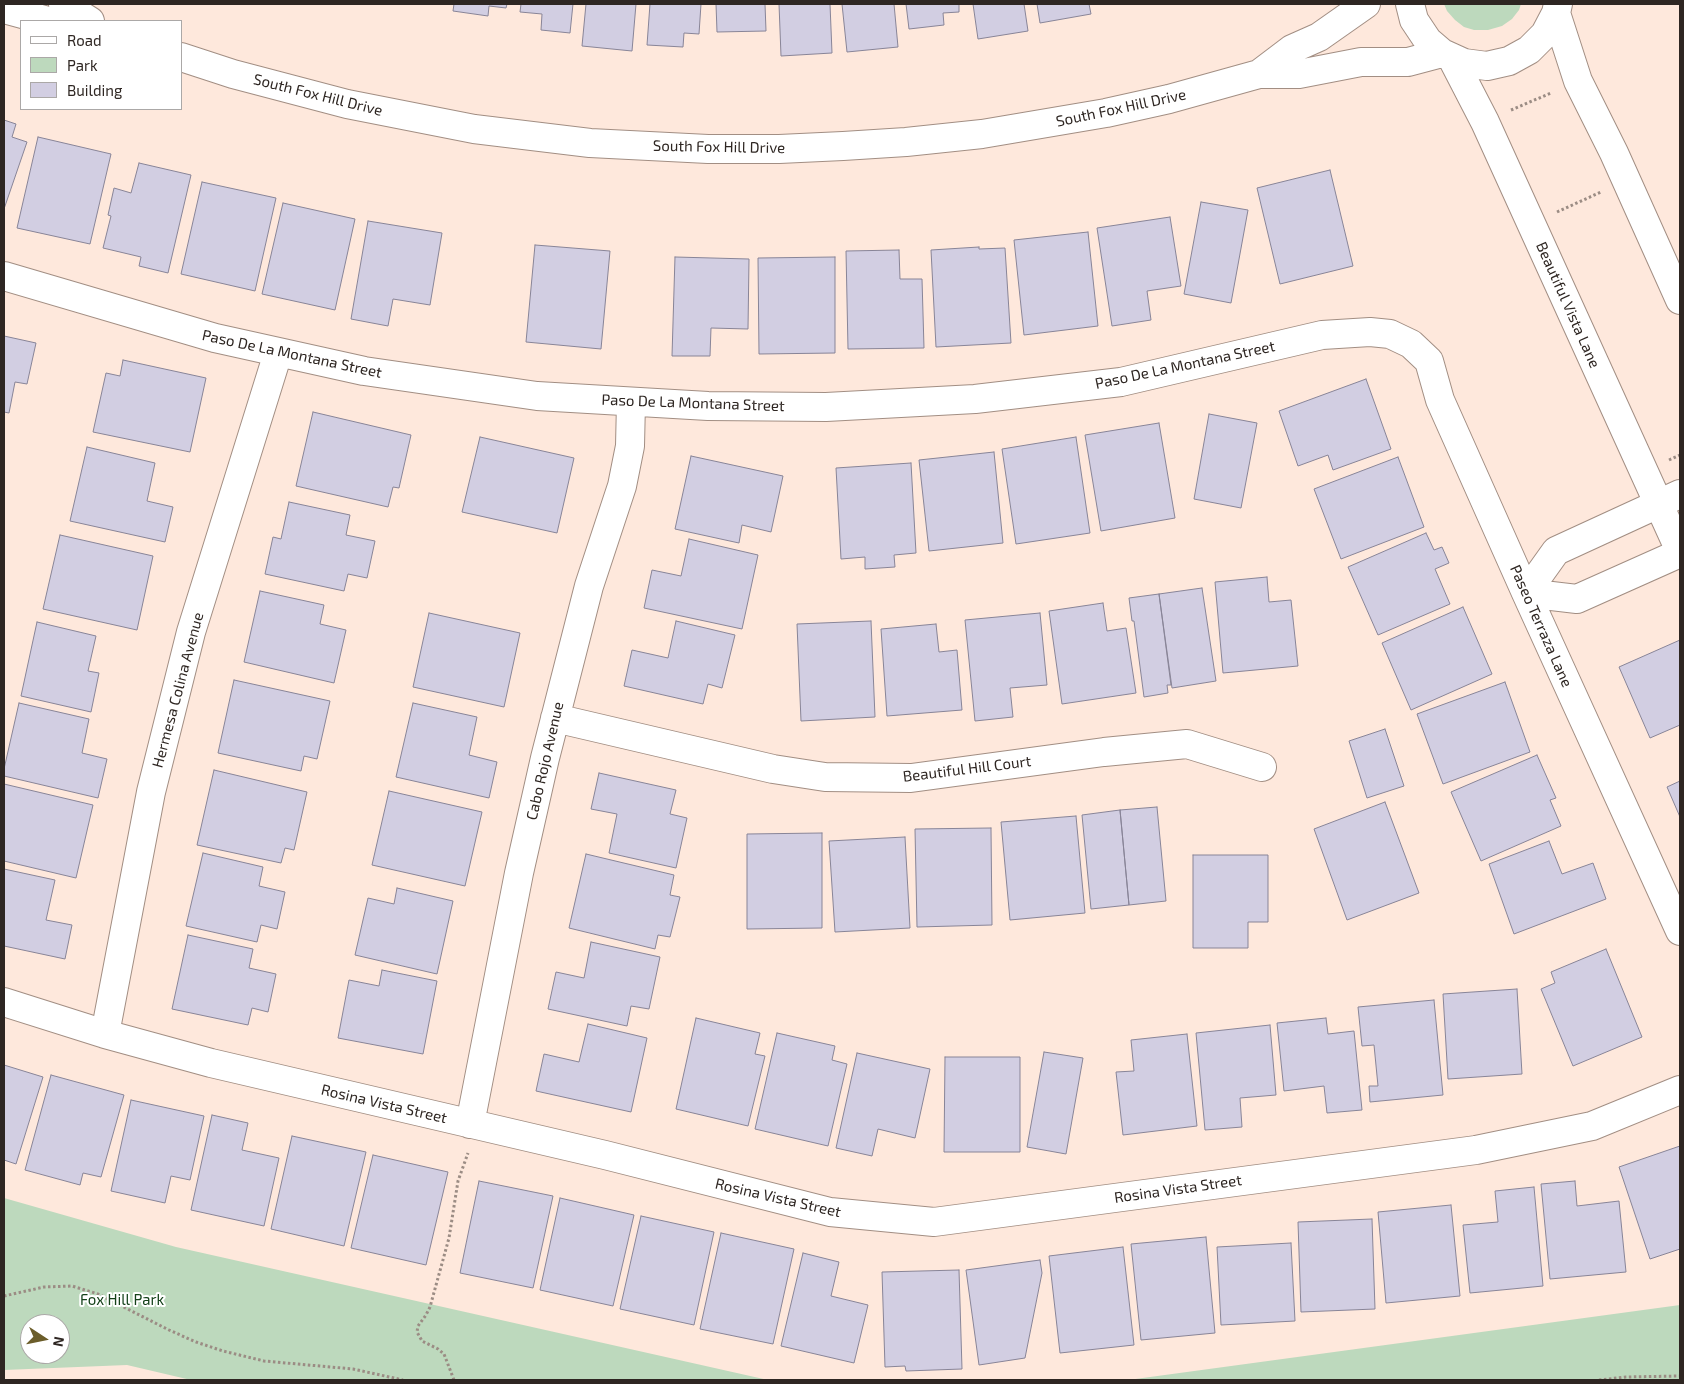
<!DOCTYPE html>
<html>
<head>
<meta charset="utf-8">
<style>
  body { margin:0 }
  #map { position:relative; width:1684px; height:1384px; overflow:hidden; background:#fee8dc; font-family:"Exo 2",sans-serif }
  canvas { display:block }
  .frame { position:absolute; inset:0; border:5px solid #2e2622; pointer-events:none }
  .legend { position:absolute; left:20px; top:20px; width:162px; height:90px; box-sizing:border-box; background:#fff; border:1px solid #aba8a7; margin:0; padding:6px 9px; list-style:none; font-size:15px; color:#2e2622 }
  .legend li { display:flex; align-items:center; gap:10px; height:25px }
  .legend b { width:25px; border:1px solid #aba8a7 }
  .north { position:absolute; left:20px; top:1314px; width:50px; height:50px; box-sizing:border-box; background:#fff; border:1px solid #aba8a7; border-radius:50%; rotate:101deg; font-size:14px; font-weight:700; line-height:20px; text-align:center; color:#2e2622 }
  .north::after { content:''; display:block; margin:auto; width:18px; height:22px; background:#6b5d2a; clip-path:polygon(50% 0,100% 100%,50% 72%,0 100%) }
</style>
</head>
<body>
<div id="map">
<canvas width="1684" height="1384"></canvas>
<div class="frame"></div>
<ul class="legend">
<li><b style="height:6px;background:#fff"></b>Road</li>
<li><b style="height:14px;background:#bdd9bd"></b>Park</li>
<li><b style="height:14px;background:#d2cee2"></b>Building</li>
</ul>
<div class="north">N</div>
</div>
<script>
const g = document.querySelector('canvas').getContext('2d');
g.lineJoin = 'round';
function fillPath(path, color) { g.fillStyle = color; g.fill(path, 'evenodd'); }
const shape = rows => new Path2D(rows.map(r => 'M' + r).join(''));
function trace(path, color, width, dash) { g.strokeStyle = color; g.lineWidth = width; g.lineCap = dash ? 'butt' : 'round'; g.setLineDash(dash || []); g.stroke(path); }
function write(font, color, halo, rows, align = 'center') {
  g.font = font + ' "Exo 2",sans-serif'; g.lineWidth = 4; g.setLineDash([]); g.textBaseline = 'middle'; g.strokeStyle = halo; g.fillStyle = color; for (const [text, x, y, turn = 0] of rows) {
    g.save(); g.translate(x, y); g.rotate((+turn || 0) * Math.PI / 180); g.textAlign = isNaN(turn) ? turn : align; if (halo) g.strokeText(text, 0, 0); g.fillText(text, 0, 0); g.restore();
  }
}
fillPath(shape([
  [1444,4,1521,4,1519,10,1512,19,1502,26,1488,30,1474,30,1464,27,1455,20,1447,11],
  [4,1198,176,1247,768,1380,191,1380,127,1365,4,1370],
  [30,1324,60,1324,60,1354,30,1354],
  [1680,1305,1680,1380,1128,1380]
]), '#bdd9bd');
const building = shape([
  [454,4,507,4,506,8,489,6,488,16,453,11,454,4],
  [521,4,573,4,570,33,541,30,542,14,520,12,521,4],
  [586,4,636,4,632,51,582,46,586,4],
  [650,4,701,4,699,34,684,33,683,47,647,45,650,4],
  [716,4,765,4,766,31,717,32,716,4],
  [779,4,830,4,832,53,781,56,779,4],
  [842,4,894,4,898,47,847,52,842,4],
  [906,4,959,4,959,12,943,13,944,25,909,29,906,4],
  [973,4,1024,4,1028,31,978,39,973,4],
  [1037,4,1089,4,1091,14,1040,23,1037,4],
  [4,120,16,124,12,137,27,142,4,209,4,120],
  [38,137,111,154,90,244,17,228,38,137],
  [139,163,191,175,168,273,139,266,141,257,103,248,111,216,108,215,114,188,131,193,139,163],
  [1330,170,1353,266,1280,284,1257,188,1330,170],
  [202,182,276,198,255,291,181,274,202,182],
  [1201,202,1248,210,1231,303,1184,294,1201,202],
  [283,203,355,219,335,310,262,294,283,203],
  [1170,217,1181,286,1147,291,1151,320,1112,326,1097,228,1170,217],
  [368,221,442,233,430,305,393,299,388,326,351,319,368,221],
  [1088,232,1098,326,1024,335,1014,240,1088,232],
  [535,245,610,251,601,349,526,342,535,245],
  [979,247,979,249,1005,248,1011,343,936,347,931,250,979,247],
  [899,250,900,279,922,279,924,348,848,349,846,251,899,250],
  [675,257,749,259,748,329,711,328,710,356,672,356,675,257],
  [835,257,835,353,759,354,758,258,835,257],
  [4,336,36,343,27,384,15,382,9,413,4,412,4,336],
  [123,360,206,378,190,452,93,432,106,373,120,376,123,360],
  [1366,379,1391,449,1333,470,1328,455,1298,466,1279,411,1366,379],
  [313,412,411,435,399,488,393,487,388,507,296,486,313,412],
  [1209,414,1257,423,1241,508,1194,499,1209,414],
  [1159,423,1175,518,1101,531,1085,435,1159,423],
  [480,437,574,458,557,533,462,512,480,437],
  [1076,437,1090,533,1016,544,1002,449,1076,437],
  [87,447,155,463,147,501,173,507,165,542,70,521,87,447],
  [994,452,1003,543,929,551,919,460,994,452],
  [691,456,783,476,771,532,742,525,739,543,675,529,691,456],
  [1398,457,1424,527,1341,559,1314,489,1398,457],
  [911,463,916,553,894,555,895,567,865,569,865,557,841,559,836,468,911,463],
  [289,502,350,515,346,535,375,541,367,578,348,574,344,591,265,574,273,537,281,539,289,502],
  [1426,533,1434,550,1442,547,1449,563,1435,569,1450,604,1378,635,1348,567,1426,533],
  [60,535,153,556,137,630,43,609,60,535],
  [689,539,758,555,742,629,644,608,652,570,681,576,689,539],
  [1267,577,1269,602,1291,600,1298,666,1223,673,1215,582,1267,577],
  [1202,588,1216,681,1172,688,1159,594,1202,588],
  [260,591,324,605,320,624,346,630,334,683,244,662,260,591],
  [1159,594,1171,685,1167,685,1168,693,1144,697,1134,621,1132,621,1129,598,1159,594],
  [1103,603,1107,631,1126,628,1136,693,1062,704,1049,611,1103,603],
  [1463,607,1492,674,1411,710,1382,643,1463,607],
  [429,613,520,633,504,707,413,687,429,613],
  [1040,613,1047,685,1010,688,1013,717,975,721,965,620,1040,613],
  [676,621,735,635,722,688,708,684,703,704,624,686,632,650,668,658,676,621],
  [871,621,875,717,801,721,797,624,871,621],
  [37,622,96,636,88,671,99,673,91,712,21,696,37,622],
  [936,624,939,652,957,650,962,710,887,716,881,629,936,624],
  [1680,640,1680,725,1650,738,1619,667,1680,640],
  [234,680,330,701,317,759,304,756,301,771,218,753,234,680],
  [1505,682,1530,752,1443,784,1417,714,1505,682],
  [19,703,89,719,82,753,107,759,98,798,4,776,4,769,19,703],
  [413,703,477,717,469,755,497,762,489,798,396,777,413,703],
  [1385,729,1404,786,1367,798,1349,741,1385,729],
  [1537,755,1556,798,1550,800,1561,826,1481,861,1451,792,1537,755],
  [214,770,307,792,294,850,285,848,281,863,197,845,214,770],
  [599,773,676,790,670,814,687,818,676,868,609,853,617,814,591,809,599,773],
  [1680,781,1680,817,1667,787,1680,781],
  [4,784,93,805,76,878,4,861,4,784],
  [389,791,482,812,465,886,372,865,389,791],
  [1385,802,1419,893,1347,920,1314,829,1385,802],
  [1157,807,1166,901,1129,905,1120,810,1157,807],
  [1120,810,1129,905,1091,909,1082,815,1120,810],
  [1076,816,1085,913,1010,920,1001,822,1076,816],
  [991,828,992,925,917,927,915,829,991,828],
  [822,833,822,928,747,929,747,834,822,833],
  [905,837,910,928,835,932,829,841,905,837],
  [1549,841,1562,874,1593,863,1606,899,1514,934,1489,864,1549,841],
  [203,853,263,867,259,886,285,892,277,929,261,925,257,942,186,926,203,853],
  [586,854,674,875,670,895,680,897,670,937,658,935,655,949,569,928,586,854],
  [1193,855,1268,855,1268,922,1248,922,1248,948,1193,948,1193,855],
  [4,869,55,880,46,920,72,925,65,959,4,946,4,869],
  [397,888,453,901,437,974,355,955,368,898,394,904,397,888],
  [188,935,253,949,249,968,276,974,268,1012,252,1008,248,1025,172,1009,188,935],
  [591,942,660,957,649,1009,631,1006,627,1026,548,1009,556,972,584,978,591,942],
  [1606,949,1642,1037,1573,1066,1541,989,1555,983,1551,972,1606,949],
  [382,970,437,981,423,1054,338,1038,349,980,379,986,382,970],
  [1517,989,1522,1074,1448,1079,1443,994,1517,989],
  [1434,1000,1443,1095,1370,1102,1369,1086,1378,1086,1374,1045,1362,1046,1358,1007,1434,1000],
  [696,1018,760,1033,755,1054,765,1056,748,1126,676,1109,696,1018],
  [1326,1018,1328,1034,1354,1031,1362,1110,1327,1113,1324,1086,1284,1091,1277,1023,1326,1018],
  [588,1024,647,1038,631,1112,536,1091,544,1054,579,1062,588,1024],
  [1270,1025,1276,1095,1240,1098,1242,1127,1205,1130,1196,1033,1270,1025],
  [777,1033,835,1046,832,1060,847,1064,828,1146,755,1129,777,1033],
  [1187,1034,1197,1126,1123,1135,1116,1072,1134,1071,1131,1040,1187,1034],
  [1044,1052,1083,1058,1066,1154,1027,1147,1044,1052],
  [857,1053,930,1069,915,1138,878,1129,872,1156,836,1148,857,1053],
  [945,1057,1020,1057,1020,1152,944,1152,945,1057],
  [4,1065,43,1077,16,1164,4,1160,4,1065],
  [51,1075,124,1095,101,1177,83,1173,80,1185,25,1170,51,1075],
  [131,1100,204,1116,190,1180,171,1176,165,1203,111,1191,131,1100],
  [212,1115,248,1123,242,1150,279,1158,264,1226,191,1210,212,1115],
  [292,1136,366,1152,344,1246,271,1229,292,1136],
  [1680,1146,1680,1249,1650,1259,1619,1167,1680,1146],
  [373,1155,448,1172,426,1265,351,1248,373,1155],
  [479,1181,553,1196,533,1288,460,1273,479,1181],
  [1575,1181,1577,1206,1619,1201,1626,1272,1550,1279,1541,1184,1575,1181],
  [1534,1187,1543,1286,1470,1293,1463,1225,1498,1222,1495,1191,1534,1187],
  [560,1198,634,1215,613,1306,540,1290,560,1198],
  [1451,1205,1460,1296,1386,1303,1378,1212,1451,1205],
  [641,1216,714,1232,694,1325,620,1309,641,1216],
  [1372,1219,1375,1309,1301,1312,1298,1222,1372,1219],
  [721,1233,794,1249,773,1344,700,1329,721,1233],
  [1206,1237,1215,1333,1141,1340,1131,1244,1206,1237],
  [1291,1243,1295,1321,1221,1325,1217,1247,1291,1243],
  [1123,1247,1134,1345,1060,1353,1049,1256,1123,1247],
  [803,1253,839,1262,831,1296,868,1305,854,1363,781,1346,803,1253],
  [1040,1260,1042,1273,1025,1358,979,1365,966,1270,1040,1260],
  [959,1270,962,1369,906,1371,905,1366,885,1367,882,1272,959,1270]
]);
fillPath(building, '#d2cee2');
trace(building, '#888497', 1);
const minor = shape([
  [63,4,90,21],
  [1410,4,1414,20,1428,41,1442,53,1464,63,1487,66,1509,61,1529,50,1545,34,1556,13,1558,4],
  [4,9,48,21],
  [1556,13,1578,81,1614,153,1680,300],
  [181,57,233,74,347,104,474,129,590,143,708,149,779,149,843,146,906,142,982,134,1106,113,1169,99,1259,74,1299,74,1361,62,1408,62,1442,53],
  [1453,60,1485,122,1680,551],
  [1259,74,1292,49,1319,37,1366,4],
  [4,276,215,338,364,371,537,396,708,406,826,407,975,399,1121,382,1322,335,1370,332,1390,334,1411,344,1429,361,1440,400,1526,593,1680,931],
  [1680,494,1556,551,1526,593,1577,599,1680,553],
  [555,718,773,769,825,777,911,778,1104,752,1187,744,1262,767],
  [4,1002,105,1034,211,1063,605,1155,830,1212,934,1222,1476,1150,1592,1126,1680,1090],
  [105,1034,151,792,191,632,278,353],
  [470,1124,519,873,545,758,589,586,622,486,630,446,631,402]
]);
trace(minor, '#a28e83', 30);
trace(shape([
  [1511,110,1551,93],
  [1557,212,1601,192],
  [1669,460,1680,455],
  [4,1296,44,1287,72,1286,98,1294,169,1330,196,1342,223,1351,264,1361,353,1369,403,1380],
  [454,1380,444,1354,438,1349,422,1341,417,1332,418,1326,426,1315,430,1307,449,1238,458,1181,468,1153],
  [1599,1380,1626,1377,1680,1376]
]), '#9b8c84', 3, [2.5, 2.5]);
trace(minor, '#fff', 28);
write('15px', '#2e2622', '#fff', [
  ["South Fox Hill Drive",318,95,14],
  ["South Fox Hill Drive",1121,108,-12],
  ["South Fox Hill Drive",719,147,1],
  ["Beautiful Vista Lane",1568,305,66],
  ["Paso De La Montana Street",292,354,12],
  ["Paso De La Montana Street",1185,365,-12],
  ["Paso De La Montana Street",693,403,2],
  ["Paseo Terraza Lane",1541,626,66],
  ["Hermesa Colina Avenue",178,690,-75],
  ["Cabo Rojo Avenue",545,761,-77],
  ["Beautiful Hill Court",967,769,-7],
  ["Rosina Vista Street",384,1104,13],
  ["Rosina Vista Street",1178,1189,-8],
  ["Rosina Vista Street",778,1198,13]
]);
write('15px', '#144119', '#fff', [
  ["Fox Hill Park",122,1300]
]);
</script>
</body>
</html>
